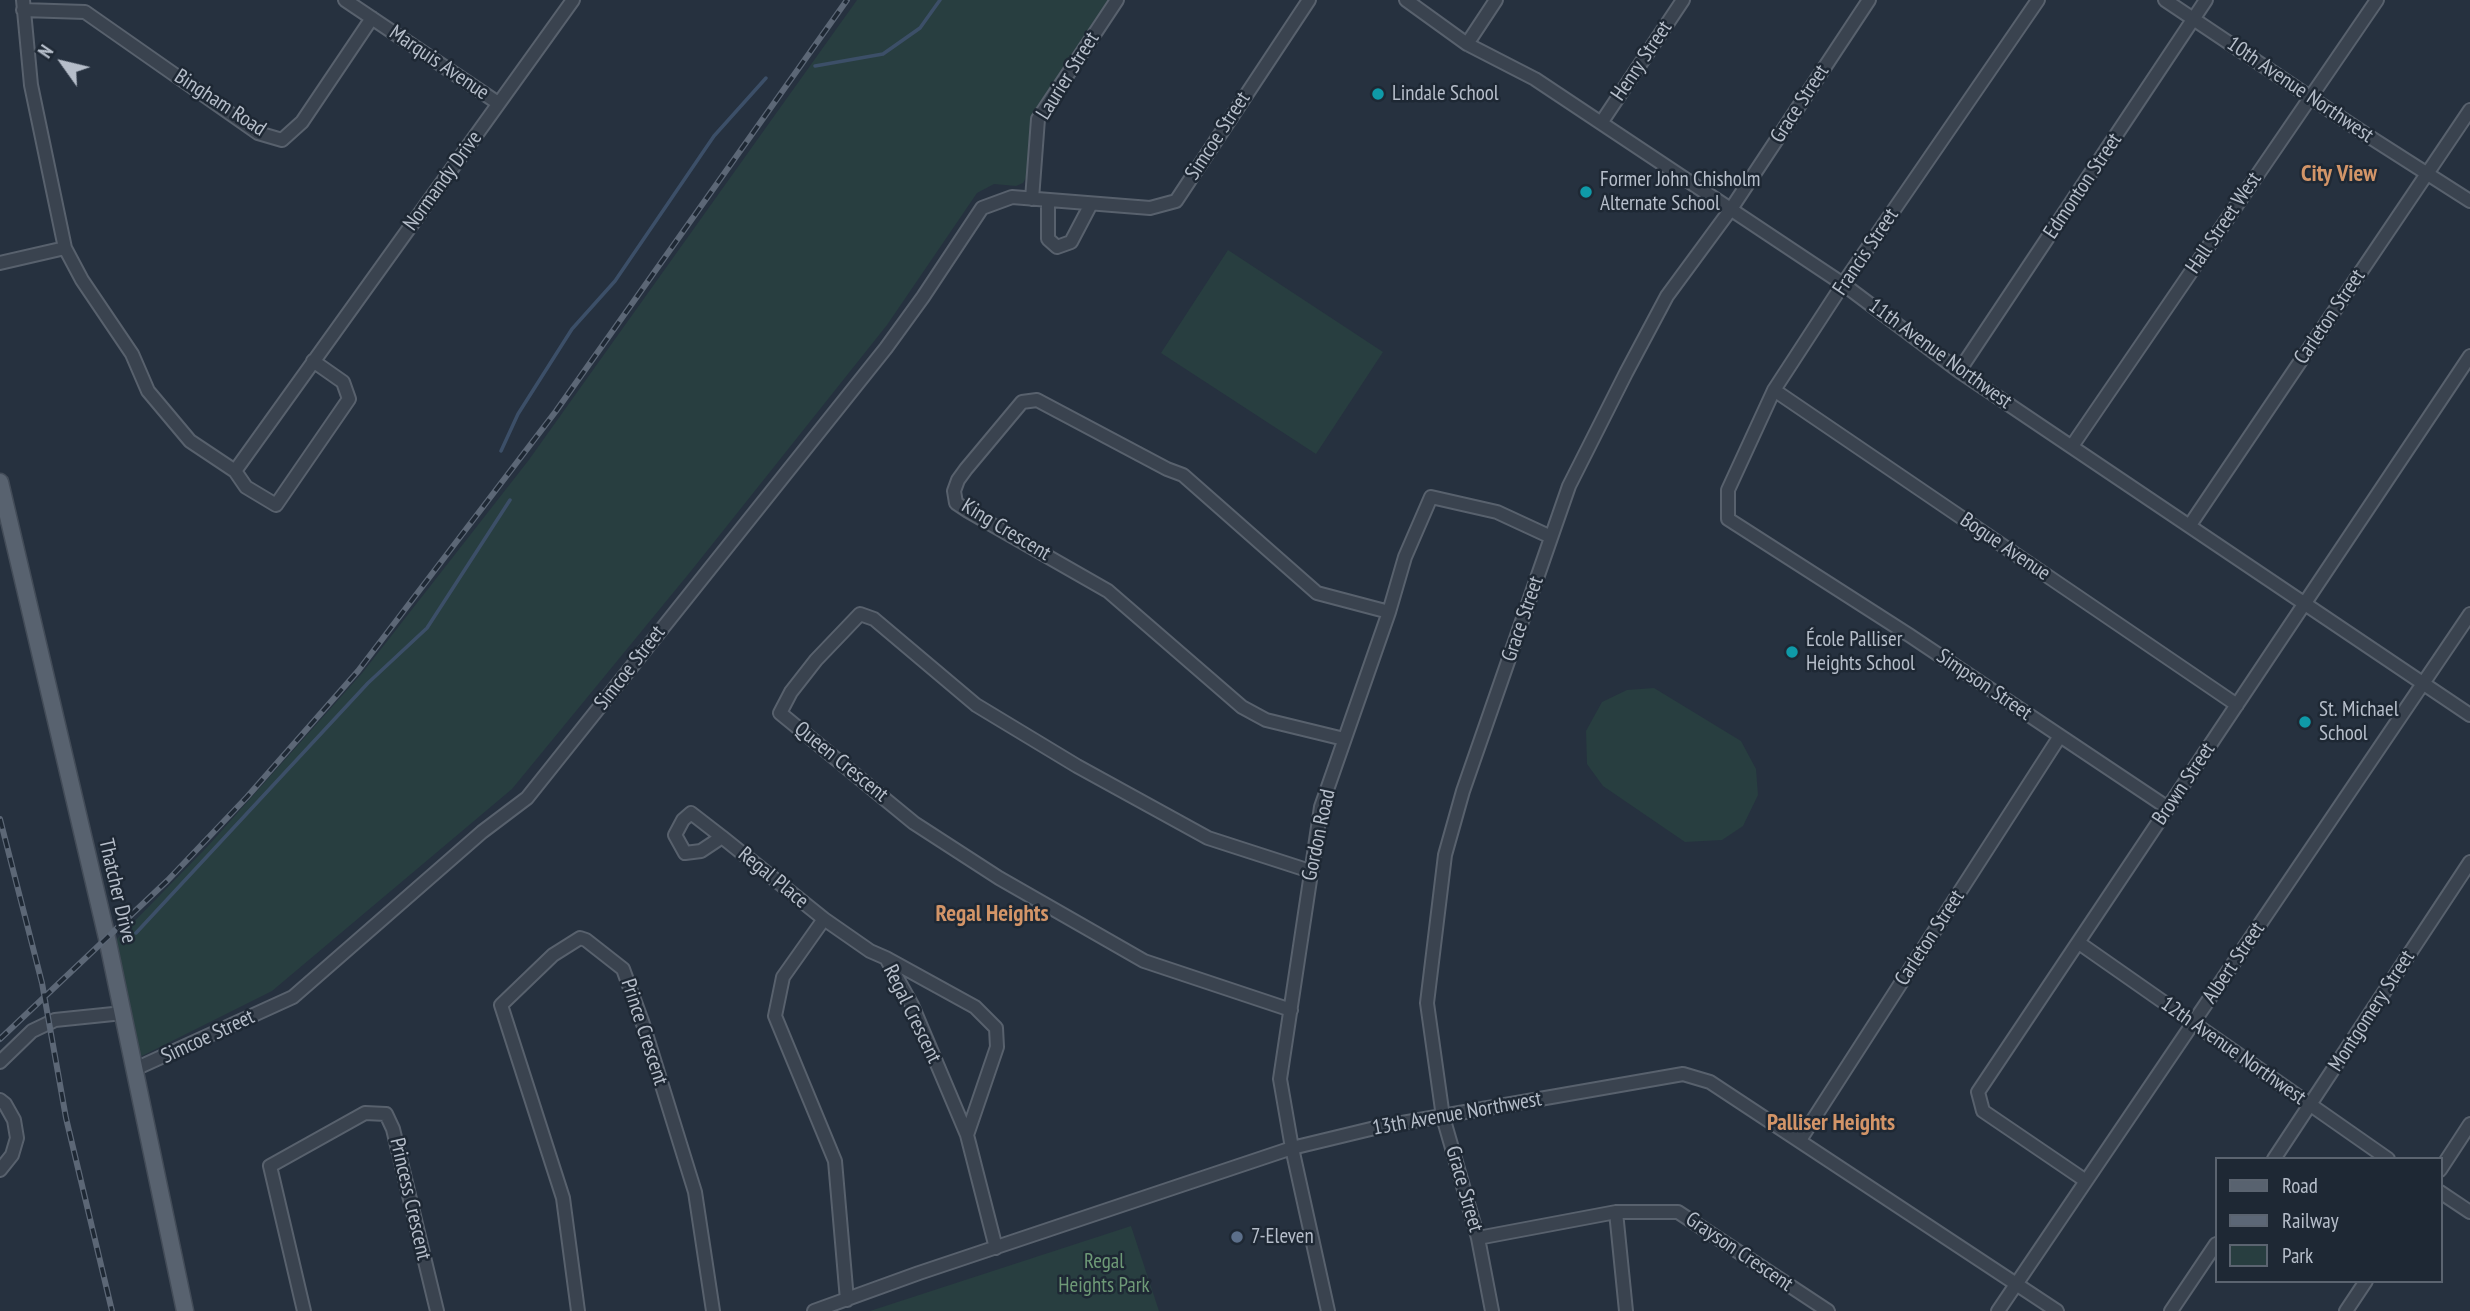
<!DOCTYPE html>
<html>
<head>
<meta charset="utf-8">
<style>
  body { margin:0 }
  #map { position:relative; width:2470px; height:1311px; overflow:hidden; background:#26313f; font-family:"PT Sans Narrow",sans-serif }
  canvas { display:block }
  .legend { position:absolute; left:2215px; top:1157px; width:228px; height:126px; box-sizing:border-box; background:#1e2834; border:2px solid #5b6470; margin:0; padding:9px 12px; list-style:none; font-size:21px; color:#b6beca }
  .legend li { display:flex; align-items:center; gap:14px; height:35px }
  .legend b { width:35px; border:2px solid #5b6470 }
  .north { position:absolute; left:28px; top:28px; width:70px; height:70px; -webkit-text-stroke:5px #1e2834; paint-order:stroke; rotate:304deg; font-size:19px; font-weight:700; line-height:28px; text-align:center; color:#b6beca }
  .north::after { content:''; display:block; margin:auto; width:24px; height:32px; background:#b6beca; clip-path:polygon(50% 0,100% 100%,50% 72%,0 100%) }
</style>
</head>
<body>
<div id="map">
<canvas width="2470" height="1311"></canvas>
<ul class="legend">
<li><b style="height:9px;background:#58626f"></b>Road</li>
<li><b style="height:9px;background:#5c6776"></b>Railway</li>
<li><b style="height:19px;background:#283e40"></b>Park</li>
</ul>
<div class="north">N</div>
</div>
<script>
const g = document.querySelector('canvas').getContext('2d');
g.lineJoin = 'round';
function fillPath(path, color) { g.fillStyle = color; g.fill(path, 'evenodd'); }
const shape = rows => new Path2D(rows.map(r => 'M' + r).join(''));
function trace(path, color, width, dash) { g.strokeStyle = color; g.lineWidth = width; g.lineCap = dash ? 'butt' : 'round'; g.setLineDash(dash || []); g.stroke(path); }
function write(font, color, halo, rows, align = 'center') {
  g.font = font + ' "PT Sans Narrow",sans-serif'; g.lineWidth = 5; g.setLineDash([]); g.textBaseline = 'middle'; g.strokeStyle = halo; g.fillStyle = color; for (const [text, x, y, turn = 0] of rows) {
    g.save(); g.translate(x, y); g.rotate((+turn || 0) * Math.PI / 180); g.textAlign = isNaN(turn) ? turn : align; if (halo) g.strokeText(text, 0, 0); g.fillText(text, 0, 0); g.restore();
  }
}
fillPath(shape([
  [857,0,1110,0,1060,73,1035,115,1031,132,1027,176,1023,183,1016,186,994,184,977,193,887,325,691,571,512,789,272,991,142,1056,135,1050,114,942,208,846,363,672,528,461],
  [1228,250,1383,352,1316,454,1161,353],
  [1654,688,1741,741,1756,769,1758,795,1743,826,1722,840,1685,842,1603,786,1587,764,1586,731,1602,702,1627,690],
  [1131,1226,1159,1311,870,1311]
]), '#283e40');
trace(shape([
  [815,66,883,54,920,28,940,0],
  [501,451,518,414,572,329,615,281,714,136,766,78],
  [136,933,368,683,427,628,510,500]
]), '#3c4f68', 3.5);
const minor = shape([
  [23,0,31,85,65,248,82,280,132,354,148,391,190,441,235,471,573,0],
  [345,0,498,103],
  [1406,0,1467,44,1535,79,1843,284,1959,371,2470,715],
  [2038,0,1843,284,1774,390,1728,490,1728,519,1909,635,2168,808],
  [2165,0,2365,134,2470,201],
  [23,10,85,12,258,133,282,140,302,122,372,18],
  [1467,44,1496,0],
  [1601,123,1683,0],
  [1032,199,1038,119,1117,0],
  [1048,201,1048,239,1057,247,1071,242,1091,204],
  [0,263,65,248],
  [1959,371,2206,0],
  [1774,390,2237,705],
  [2072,446,2377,0],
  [235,471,246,487,276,505,349,399,343,382,313,361],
  [2190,525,2470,110],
  [1344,739,1266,720,1242,707,1108,591,968,511,956,503,954,491,958,480,966,469,1022,402,1037,400,1167,469,1183,475,1317,593,1389,612],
  [722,837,691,813,683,820,675,835,685,853,701,851,722,837,824,919],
  [2079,943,2388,1159],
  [886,958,975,1007,996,1028,997,1047,967,1135],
  [1291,1010,1144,961,999,878,914,823,780,713,791,692,816,660,860,614,874,619,976,705,1077,766,1208,838,1310,871],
  [0,1062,32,1031,55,1020,123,1013],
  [135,1069,293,997,482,832,527,798,886,348,923,297,982,208,1012,197,1150,208,1176,201,1309,0],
  [0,1100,5,1104,14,1120,17,1138,12,1155,0,1170],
  [1800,1140,2060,736],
  [2274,1159,2470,862],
  [2440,1170,2470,1124],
  [2086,1181,1983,1111,1978,1092,2470,356],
  [2440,1192,2470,1212],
  [1616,1212,1626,1311],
  [1478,1238,1616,1212,1678,1212,1828,1311],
  [847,1300,835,1161,775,1016,783,977,824,919,870,951,886,958,912,1005,967,1135,996,1248],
  [304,1311,270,1166,365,1113,386,1114,393,1129,437,1311],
  [578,1311,563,1198,501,1005,553,955,580,938,586,940,623,969,643,1024,695,1192,713,1311],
  [814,1311,919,1273,1292,1148,1379,1127,1683,1074,1710,1082,2057,1311],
  [1328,1311,1292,1148,1280,1079,1321,807,1389,612,1405,557,1431,497,1497,512,1551,537],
  [1492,1311,1478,1238,1443,1117,1427,1003,1445,855,1463,791,1569,486,1626,373,1667,296,1731,209,1869,0],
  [1998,1311,2470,614],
  [2171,1311,2216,1244],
  [2346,1311,2366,1281]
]);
const major = shape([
  [0,482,107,938,185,1311]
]);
trace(minor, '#58616d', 16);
trace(major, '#434c58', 19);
trace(minor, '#3a434f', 12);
trace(major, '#58626f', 16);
const rail = shape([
  [0,819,42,983,66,1118,112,1311],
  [0,1039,168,880,247,797,358,671,556,411,847,0]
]);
trace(rail, '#5c6776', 6);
trace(rail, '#1e2834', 3.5, [10]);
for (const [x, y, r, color] of [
  [1378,94,7,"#0f9aa8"],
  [1586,192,7,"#0f9aa8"],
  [1792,652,7,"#0f9aa8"],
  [2305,722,7,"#0f9aa8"],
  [1237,1237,7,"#5c6f8a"]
]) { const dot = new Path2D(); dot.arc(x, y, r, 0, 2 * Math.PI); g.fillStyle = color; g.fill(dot); trace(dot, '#1e2834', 2.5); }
write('21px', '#b6beca', '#1e2834', [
  ["Henry Street",1642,61,-56],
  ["Marquis Avenue",439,63,34],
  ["Laurier Street",1068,76,-58],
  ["10th Avenue Northwest",2300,90,34],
  ["Bingham Road",220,103,33],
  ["Grace Street",1800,104,-57],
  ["Simcoe Street",1218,136,-57],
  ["Normandy Drive",443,181,-54],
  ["Edmonton Street",2083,186,-56],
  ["Hall Street West",2224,223,-56],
  ["Francis Street",1866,252,-56],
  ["Carleton Street",2330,317,-56],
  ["11th Avenue Northwest",1940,354,36],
  ["King Crescent",1006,530,31],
  ["Bogue Avenue",2005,547,34],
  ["Grace Street",1523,619,-71],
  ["Simcoe Street",630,668,-52],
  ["Simpson Street",1984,685,34],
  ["Queen Crescent",841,762,39],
  ["Brown Street",2184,784,-56],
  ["Gordon Road",1319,835,-78],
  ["Regal Place",773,878,39],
  ["Thatcher Drive",117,891,77],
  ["Carleton Street",1930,938,-57],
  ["Albert Street",2234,963,-56],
  ["Montgomery Street",2372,1011,-57],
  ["Regal Crescent",912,1014,64],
  ["Prince Crescent",644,1032,72],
  ["Simcoe Street",208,1037,-25],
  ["12th Avenue Northwest",2233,1051,35],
  ["13th Avenue Northwest",1457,1114,-10],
  ["Grace Street",1464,1189,74],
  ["Princess Crescent",410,1199,77],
  ["Grayson Crescent",1739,1252,34]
]);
write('21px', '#b6beca', '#1e2834', [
  ["Lindale School",1392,94],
  ["Former John Chisholm",1600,180],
  ["Alternate School",1600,204],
  ["École Palliser",1806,640],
  ["Heights School",1806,664],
  ["St. Michael",2319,710],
  ["School",2319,734],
  ["7-Eleven",1251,1237]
], 'left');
write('21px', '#6e9a77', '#1e2834', [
  ["Regal",1104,1262],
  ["Heights Park",1104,1286]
]);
write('bold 23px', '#d39568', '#1e2834', [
  ["City View",2339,174],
  ["Regal Heights",992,914],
  ["Palliser Heights",1831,1123]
]);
</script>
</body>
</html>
